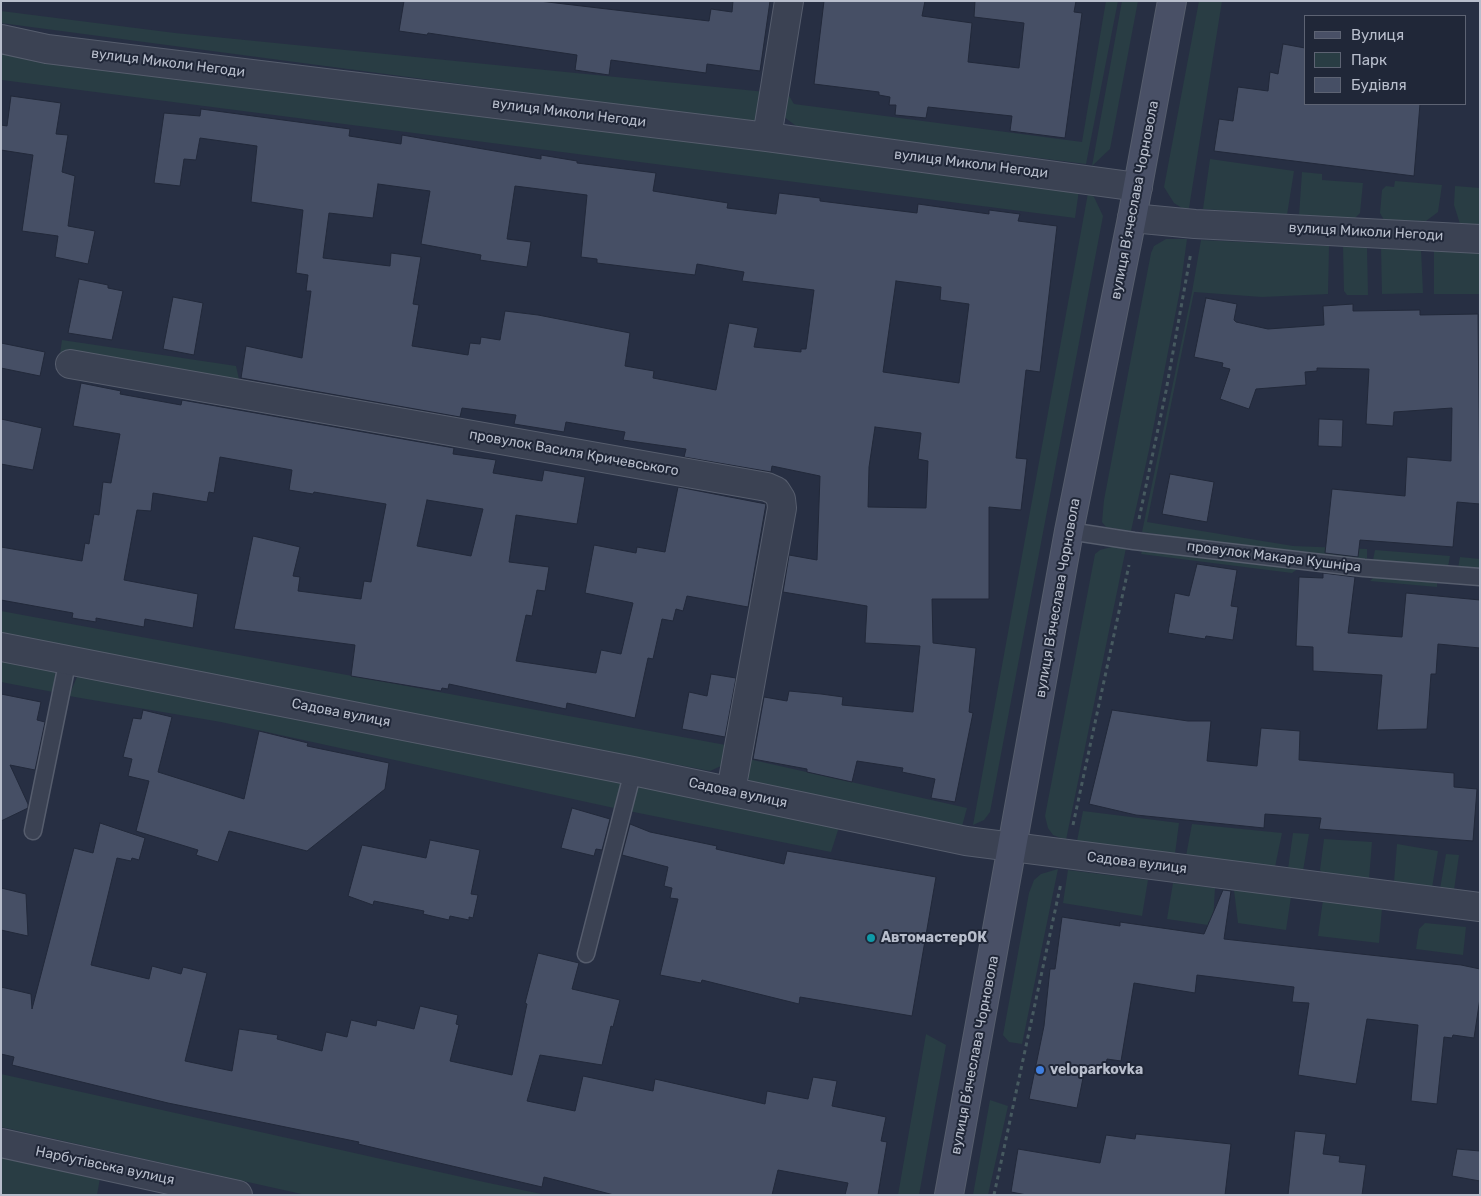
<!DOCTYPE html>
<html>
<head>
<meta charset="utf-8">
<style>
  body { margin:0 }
  #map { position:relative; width:1481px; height:1196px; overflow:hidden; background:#272f43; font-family:Rubik,sans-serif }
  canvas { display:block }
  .frame { position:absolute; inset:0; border:2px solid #b8becc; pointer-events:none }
  .legend { position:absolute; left:1304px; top:15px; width:162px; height:90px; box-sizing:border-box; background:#202738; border:1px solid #5d6373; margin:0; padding:6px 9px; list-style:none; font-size:15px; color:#b8becc }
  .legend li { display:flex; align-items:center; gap:10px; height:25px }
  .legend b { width:25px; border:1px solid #5d6373 }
</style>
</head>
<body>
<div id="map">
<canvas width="1481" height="1196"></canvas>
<div class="frame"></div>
<ul class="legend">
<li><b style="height:6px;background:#495066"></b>Вулиця</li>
<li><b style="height:14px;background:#293d44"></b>Парк</li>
<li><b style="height:14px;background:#464f65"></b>Будівля</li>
</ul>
</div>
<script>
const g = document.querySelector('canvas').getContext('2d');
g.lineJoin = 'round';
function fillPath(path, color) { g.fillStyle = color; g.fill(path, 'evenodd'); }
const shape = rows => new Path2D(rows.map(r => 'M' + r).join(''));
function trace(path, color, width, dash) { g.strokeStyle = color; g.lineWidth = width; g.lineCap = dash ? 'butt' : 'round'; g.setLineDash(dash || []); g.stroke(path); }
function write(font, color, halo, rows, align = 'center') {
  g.font = font + ' Rubik,sans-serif'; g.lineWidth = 4; g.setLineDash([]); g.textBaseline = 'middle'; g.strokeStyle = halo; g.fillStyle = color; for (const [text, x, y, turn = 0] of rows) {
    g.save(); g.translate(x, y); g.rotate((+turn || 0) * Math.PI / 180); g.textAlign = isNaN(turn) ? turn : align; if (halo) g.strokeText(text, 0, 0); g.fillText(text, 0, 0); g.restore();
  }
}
fillPath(shape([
  [1106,1,1118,1,1086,164,799,128,784,117,783,86,794,104,1082,142],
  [1122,1,1138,1,1110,149,1092,166],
  [1199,1,1222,1,1189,208,1182,208,1174,203,1164,187],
  [1,11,175,33,766,92,755,123,1,23],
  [1,51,1079,190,1075,218,2,80],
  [1210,159,1294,171,1287,215,1203,209],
  [1302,172,1322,174,1322,180,1363,183,1360,213,1354,219,1299,216],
  [1395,181,1442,185,1438,212,1426,221,1384,220,1380,213,1382,190,1386,186,1394,187],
  [1455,186,1480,188,1480,225,1460,224,1454,205],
  [1088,193,1094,197,1103,216,990,812,984,820,973,825],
  [1166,239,1187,239,1180,290,1149,450,1131,531,1106,527,1102,522,1104,500,1151,253,1154,246],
  [1201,240,1329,246,1328,294,1262,297,1194,292,1147,522,1293,546,1367,549,1367,559,1282,552,1142,532,1192,292],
  [1343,246,1367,247,1368,295,1347,295,1344,291],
  [1381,248,1421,249,1423,293,1382,294],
  [1434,250,1480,252,1480,294,1434,294],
  [62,340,236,366,240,384,60,354],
  [1115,546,1126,548,1066,840,1053,835,1048,828,1045,816,1095,554,1100,550],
  [1375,550,1450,556,1448,567,1373,560],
  [1142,551,1299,568,1292,573,1141,554],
  [1460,557,1480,559,1480,570,1458,568],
  [1375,576,1437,580,1437,587,1370,581],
  [1,611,731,746,721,766,710,771,1,636],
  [1,656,56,665,53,692,1,682],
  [79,672,839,827,831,852,614,808,221,722,69,696],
  [744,758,967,808,962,826,751,782,743,771],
  [1083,811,1179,823,1175,854,1077,841],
  [1192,824,1282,833,1275,867,1186,856],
  [1293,833,1309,834,1303,871,1288,869],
  [1324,839,1372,842,1369,879,1322,873,1320,870],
  [1397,844,1438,851,1432,888,1394,882],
  [1446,854,1459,855,1454,890,1440,889],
  [1058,869,1022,1044,1009,1042,1003,1035,1029,893,1034,880,1041,874],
  [1068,870,1148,880,1142,916,1063,903],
  [1173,883,1215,888,1213,922,1208,922,1208,925,1167,919],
  [1234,890,1291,897,1286,930,1238,923],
  [1323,900,1382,908,1379,943,1318,936],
  [1425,923,1466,927,1463,955,1416,949,1419,929],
  [926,1034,946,1045,919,1195,898,1195],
  [1,1074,484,1182,546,1195,306,1195,1,1127],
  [990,1100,1008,1106,988,1195,973,1195],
  [1,1153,101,1173,97,1195,1,1194]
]), '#293d44');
const building = shape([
  [404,1,539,1,709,21,711,9,732,12,733,1,770,1,760,71,707,64,706,73,611,60,609,75,575,70,577,55,428,33,427,35,399,31,404,1],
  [824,1,925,1,922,16,972,23,968,62,1019,68,1024,23,974,17,975,1,1076,1,1074,12,1082,13,1065,138,1010,131,1012,116,928,107,926,118,895,115,896,105,889,105,890,97,879,95,879,92,814,84,824,1],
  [1283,44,1305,48,1305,104,1420,104,1414,176,1214,151,1219,119,1233,121,1238,87,1268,91,1270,72,1278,74,1283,44],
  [11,96,61,103,56,134,68,135,62,172,75,176,68,226,95,231,88,264,55,257,58,236,22,231,33,155,1,150,1,125,7,126,11,96],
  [201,109,350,129,349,136,401,144,402,135,541,159,541,155,577,161,577,163,656,173,653,191,728,203,727,208,776,214,779,193,820,198,820,201,917,213,918,204,989,214,989,210,1020,214,1018,221,1057,226,1040,372,1026,370,1016,458,1027,459,1021,510,989,507,989,599,932,599,933,643,976,648,969,712,973,713,955,802,931,798,935,779,902,772,903,768,857,761,852,782,807,772,807,769,753,759,764,697,787,701,789,691,821,694,843,697,842,705,913,712,920,646,865,643,867,606,783,592,789,555,817,560,820,476,772,466,771,472,684,457,686,449,623,440,625,432,566,422,564,432,514,424,516,415,462,408,460,417,241,378,246,346,302,358,311,291,306,291,308,275,296,273,303,210,251,202,257,146,200,138,196,160,184,159,180,186,154,183,164,113,200,116,201,109],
  [378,184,430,191,421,244,481,255,480,260,527,267,531,242,507,239,515,186,587,195,581,257,597,259,597,263,695,275,697,264,744,272,742,281,814,290,806,349,801,349,801,352,754,347,758,328,729,323,716,390,653,378,654,371,625,366,630,333,538,315,505,311,500,340,481,337,480,344,470,343,468,355,412,346,419,305,413,304,421,257,391,253,390,266,323,258,329,213,373,218,378,184],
  [896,281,941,287,940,300,969,304,959,383,883,372,896,281],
  [875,427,921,433,918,459,928,461,926,508,868,507,869,467,875,427],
  [79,279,108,285,108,288,123,291,112,340,68,333,79,279],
  [173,297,203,303,194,355,163,349,173,297],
  [1206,298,1237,304,1234,320,1236,322,1268,329,1324,325,1323,306,1353,304,1353,311,1420,310,1420,315,1478,314,1480,504,1457,502,1453,547,1360,540,1358,557,1325,553,1332,489,1405,496,1407,457,1451,461,1452,408,1394,412,1393,426,1366,424,1369,369,1317,368,1317,371,1305,372,1306,385,1256,389,1249,409,1220,399,1230,369,1222,367,1223,363,1194,357,1206,298],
  [1,343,45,352,40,376,1,368,1,343],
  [81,383,121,391,120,394,181,405,182,400,454,448,453,454,496,460,493,473,542,481,544,470,585,477,577,524,516,515,509,562,549,567,545,591,537,590,532,616,526,615,516,661,596,673,601,650,621,654,633,603,585,593,594,545,636,553,637,547,665,552,678,487,766,504,748,607,687,596,683,611,676,609,673,621,662,619,653,659,648,658,635,718,567,703,566,709,449,684,448,689,442,688,441,691,351,676,355,645,234,629,253,536,300,547,293,576,300,577,298,591,361,599,364,581,371,582,386,504,314,492,313,494,289,490,292,470,220,457,214,493,209,492,207,502,153,493,151,511,137,510,124,580,198,594,193,628,145,619,144,627,96,618,96,622,72,618,73,613,1,600,1,547,82,561,85,543,89,544,94,514,99,515,103,482,111,483,120,434,73,426,81,383],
  [427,500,483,509,471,556,417,546,427,500],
  [1,419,42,428,33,470,1,464,1,419],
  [1319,419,1343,420,1342,447,1318,446,1319,419],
  [1170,474,1214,482,1207,522,1162,514,1170,474],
  [1197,564,1237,570,1231,606,1238,607,1233,640,1206,636,1205,639,1168,633,1175,593,1189,596,1197,564],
  [1323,573,1355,577,1348,633,1402,637,1406,593,1480,600,1480,648,1438,644,1436,674,1431,674,1427,729,1377,730,1382,675,1313,671,1313,647,1296,646,1299,577,1323,578,1323,573],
  [711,674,736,678,725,737,682,729,689,692,707,696,711,674],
  [1,694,41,702,37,720,45,722,35,770,10,765,28,804,28,808,1,821,1,694],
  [143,710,172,717,158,772,244,799,259,731,308,743,307,746,389,763,385,789,307,851,229,831,218,862,196,855,198,850,136,831,149,781,128,776,132,759,123,757,133,718,141,719,143,710],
  [1112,710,1188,721,1211,721,1207,761,1257,766,1261,728,1300,731,1299,760,1454,773,1454,787,1477,789,1473,841,1319,829,1321,818,1265,814,1264,828,1136,815,1089,804,1112,710],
  [572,808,610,819,602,850,596,849,594,856,561,848,572,808],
  [100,823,145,838,139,860,132,858,131,861,117,858,91,965,149,979,152,966,181,974,183,967,207,973,185,1061,232,1071,239,1029,278,1035,277,1039,322,1051,326,1032,347,1037,351,1020,376,1026,377,1020,414,1029,420,1006,458,1015,456,1024,459,1025,450,1061,512,1075,527,1004,525,1003,538,953,579,963,572,989,620,1000,613,1027,611,1026,602,1065,540,1055,527,1101,575,1111,583,1076,653,1091,655,1079,765,1104,767,1091,808,1099,813,1077,837,1081,832,1106,886,1117,881,1141,887,1142,878,1195,845,1195,848,1183,778,1170,772,1195,614,1195,544,1177,542,1187,358,1144,359,1142,168,1103,12,1065,14,1057,1,1054,1,987,31,994,32,1009,74,848,93,853,100,823],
  [630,824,650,832,717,846,716,849,784,864,787,851,936,877,912,1016,800,997,799,1004,702,980,701,983,660,975,678,899,670,898,672,888,664,886,668,867,622,855,630,824],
  [430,840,480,850,471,894,478,895,473,918,469,917,469,920,450,916,449,920,423,914,424,911,374,901,373,905,348,896,362,845,426,858,430,840],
  [1,888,26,894,28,936,1,930,1,888],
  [1223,890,1231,891,1224,939,1461,965,1480,969,1480,998,1474,1038,1453,1035,1452,1038,1444,1037,1437,1104,1411,1101,1418,1025,1367,1019,1356,1084,1298,1075,1309,1003,1292,1002,1294,987,1197,975,1195,993,1134,983,1121,1061,1107,1059,1105,1071,1085,1068,1077,1108,1029,1099,1044,1026,1050,969,1055,969,1062,917,1120,926,1120,922,1204,934,1223,890],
  [1295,1131,1326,1134,1323,1154,1340,1156,1339,1162,1366,1165,1362,1195,1288,1195,1295,1131],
  [1136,1134,1231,1144,1225,1195,1027,1195,1011,1192,1018,1149,1100,1163,1106,1135,1135,1139,1136,1134],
  [1457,1149,1480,1151,1480,1181,1452,1176,1457,1149]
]);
fillPath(building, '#464f65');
trace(building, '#22293a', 1);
const service = shape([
  [1069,531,1134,541,1364,568,1480,577],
  [33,831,68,659],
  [586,954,633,771]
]);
const minor = shape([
  [1,39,47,49,767,137,1138,187],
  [767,137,789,1],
  [1132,218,1195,224,1480,239],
  [70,364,767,487,776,491,781,499,782,508,731,791],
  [1,647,633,771,966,841,1480,907],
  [1,1143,238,1195]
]);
const secondary = shape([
  [949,1195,1069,531,1132,218,1172,1]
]);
trace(service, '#565d6d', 19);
trace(minor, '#565d6d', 30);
trace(secondary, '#565d6d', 30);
trace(shape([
  [1139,519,1166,391,1191,252],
  [1073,825,1129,565],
  [994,1195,1061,883]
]), '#475a60', 3, [4, 4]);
trace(service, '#3b4253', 16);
trace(minor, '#3b4253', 28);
trace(secondary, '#495066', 28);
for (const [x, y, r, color] of [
  [871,938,5,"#0f9aa8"],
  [1040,1070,5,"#3f7fe0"]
]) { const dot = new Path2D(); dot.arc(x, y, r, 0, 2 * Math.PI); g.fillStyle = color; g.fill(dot); trace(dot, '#202738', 2); }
write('14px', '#b8becc', '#202738', [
  ["вулиця Миколи Негоди",168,63,7],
  ["вулиця Миколи Негоди",569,113,7],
  ["вулиця Миколи Негоди",971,164,7],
  ["вулиця Вʼячеслава Чорновола",1135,200,-79],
  ["вулиця Миколи Негоди",1366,232,3],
  ["провулок Василя Кричевського",574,453,10],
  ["провулок Макара Кушніра",1274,557,7],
  ["вулиця Вʼячеслава Чорновола",1058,598,-80],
  ["Садова вулиця",341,713,11],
  ["Садова вулиця",738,793,12],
  ["Садова вулиця",1137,863,7],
  ["вулиця Вʼячеслава Чорновола",975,1055,-79],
  ["Нарбутівська вулиця",105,1166,12]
]);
write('bold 14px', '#b8becc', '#202738', [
  ["АвтомастерОК",881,938],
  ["veloparkovka",1050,1070]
], 'left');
</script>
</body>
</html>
